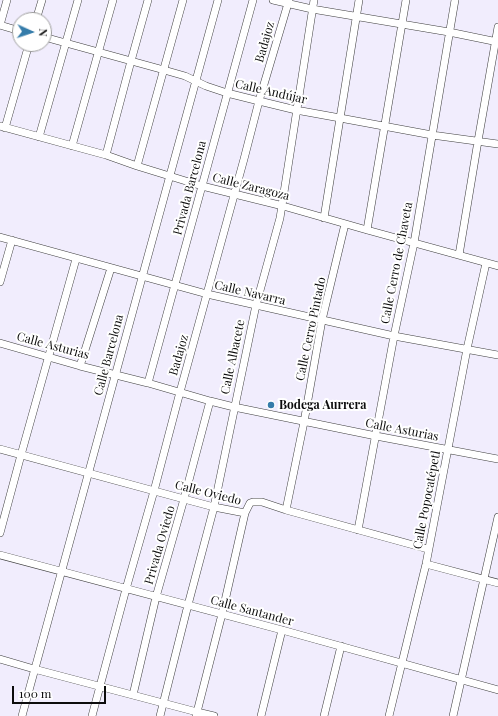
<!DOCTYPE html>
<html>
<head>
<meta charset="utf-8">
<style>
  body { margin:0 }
  #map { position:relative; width:498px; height:716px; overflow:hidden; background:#f1edfd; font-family:"Playfair Display",serif }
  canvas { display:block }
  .north { position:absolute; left:12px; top:12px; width:40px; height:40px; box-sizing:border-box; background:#fff; border:1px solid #9e9e9e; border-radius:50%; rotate:93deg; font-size:11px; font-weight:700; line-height:16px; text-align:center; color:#0c0c0c }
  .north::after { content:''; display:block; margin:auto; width:14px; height:18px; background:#357caa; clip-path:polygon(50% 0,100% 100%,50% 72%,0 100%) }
  .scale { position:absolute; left:12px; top:686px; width:94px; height:18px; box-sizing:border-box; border:2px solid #0c0c0c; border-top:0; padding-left:5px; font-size:12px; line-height:14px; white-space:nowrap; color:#0c0c0c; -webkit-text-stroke:3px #fff; paint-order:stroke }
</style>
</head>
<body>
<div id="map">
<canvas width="498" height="716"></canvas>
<div class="north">N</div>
<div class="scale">100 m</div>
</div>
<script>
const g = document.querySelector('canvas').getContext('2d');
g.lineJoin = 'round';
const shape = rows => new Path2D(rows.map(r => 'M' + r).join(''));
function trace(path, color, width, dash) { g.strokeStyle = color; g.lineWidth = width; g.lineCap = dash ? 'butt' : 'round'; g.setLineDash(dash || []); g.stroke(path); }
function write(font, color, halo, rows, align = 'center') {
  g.font = font + ' "Playfair Display",serif'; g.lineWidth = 4; g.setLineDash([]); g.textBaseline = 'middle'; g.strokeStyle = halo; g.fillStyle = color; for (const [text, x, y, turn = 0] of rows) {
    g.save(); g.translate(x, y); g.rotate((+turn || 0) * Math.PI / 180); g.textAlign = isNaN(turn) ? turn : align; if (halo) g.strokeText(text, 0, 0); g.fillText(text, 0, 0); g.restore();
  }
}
const street = shape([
  [273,0,312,9,449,32,498,42],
  [36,20,42,0],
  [0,25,7,0],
  [0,25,20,31],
  [44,37,164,70,185,76,206,86,227,93,259,101,296,110,340,118,432,135,498,144],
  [0,126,106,155,137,166,202,186,283,206,367,230,498,266],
  [5,128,29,44],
  [39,137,78,0],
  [72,146,113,0],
  [106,155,131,61,148,0],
  [137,166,183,0],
  [324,218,359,0],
  [367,230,406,0],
  [0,237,207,294,394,336,498,355],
  [459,255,478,141,498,27],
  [0,282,12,240],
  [0,343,80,366,148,383,210,401,234,407,376,436,498,459],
  [80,366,111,268],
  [148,383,253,0],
  [0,449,184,499,214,507,245,513],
  [286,510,304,422,322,320,345,224],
  [358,530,394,336,414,243,455,0],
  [0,533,21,455,76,259],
  [0,555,282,630,498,690],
  [426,564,498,583],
  [0,659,34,669,197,712,214,716],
  [133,695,156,597,184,499,210,401],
  [22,716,218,0],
  [92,716,126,589,154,491,180,392,244,159,259,101,289,0],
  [160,716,188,605,214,507,256,305,280,218,314,0],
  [196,716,222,614,245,513,250,503,253,502,262,502,286,510,428,549],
  [261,716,282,630],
  [324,716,341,646],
  [389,716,426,564,467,349,486,263],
  [453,716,498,517]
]);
trace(street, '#3f3f3f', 8);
trace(street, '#fff', 7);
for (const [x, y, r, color] of [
  [271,405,4,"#357caa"]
]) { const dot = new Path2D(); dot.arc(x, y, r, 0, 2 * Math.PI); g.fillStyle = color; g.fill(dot); trace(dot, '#fff', 1.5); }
write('12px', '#0c0c0c', '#fff', [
  ["Badajoz",265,42,-74],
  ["Calle Andújar",271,92,13],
  ["Calle Zaragoza",251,187,14],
  ["Privada Barcelona",190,188,-75],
  ["Calle Cerro de Chaveta",397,263,-79],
  ["Calle Navarra",250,293,13],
  ["Calle Cerro Pintado",311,329,-78],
  ["Calle Asturias",53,346,15],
  ["Calle Barcelona",109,355,-75],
  ["Badajoz",179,355,-74],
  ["Calle Albacete",233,357,-78],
  ["Calle Asturias",402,430,11],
  ["Calle Oviedo",208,493,14],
  ["Calle Popocatépetl",427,500,-79],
  ["Privada Oviedo",160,545,-74],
  ["Calle Santander",252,611,15]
]);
write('bold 12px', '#0c0c0c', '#fff', [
  ["Bodega Aurrera",279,405]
], 'left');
</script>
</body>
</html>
